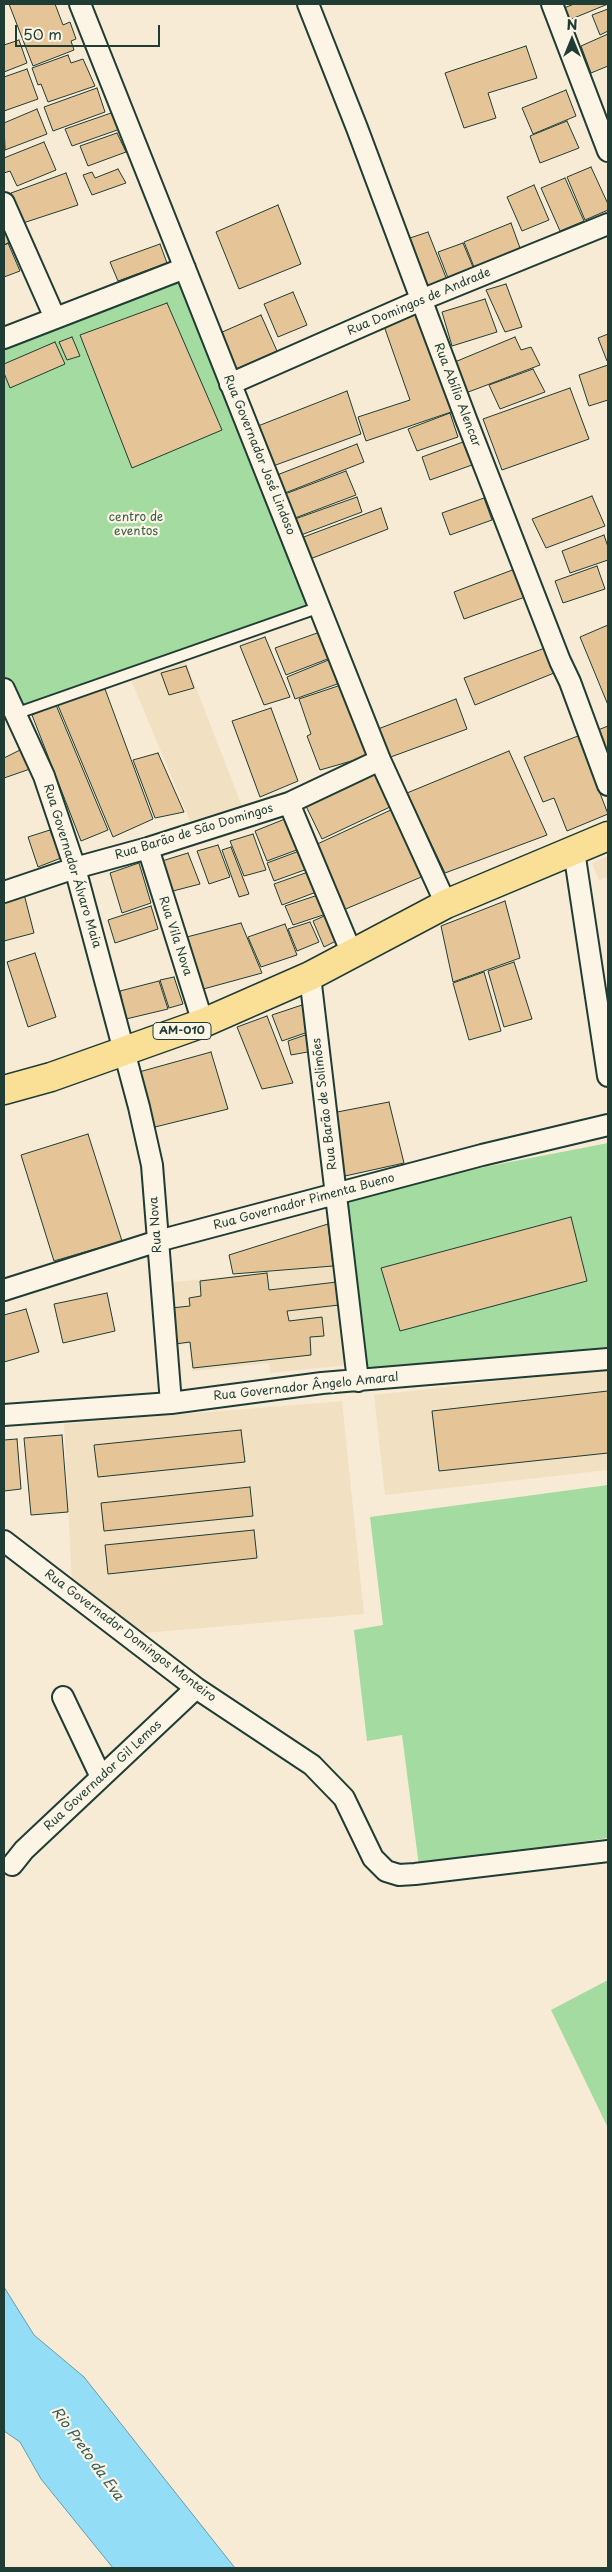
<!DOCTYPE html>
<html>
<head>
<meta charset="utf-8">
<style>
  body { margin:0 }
  #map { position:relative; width:612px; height:2572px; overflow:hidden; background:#f7ebd6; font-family:"Playpen Sans",sans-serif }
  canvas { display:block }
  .frame { position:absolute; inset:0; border:5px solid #1f3d34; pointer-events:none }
  .north { position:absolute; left:547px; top:15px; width:50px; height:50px; -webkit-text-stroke:4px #fcf5e5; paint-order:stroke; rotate:0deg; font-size:14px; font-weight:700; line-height:20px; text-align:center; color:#1f3d34 }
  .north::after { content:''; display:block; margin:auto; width:18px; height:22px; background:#1f3d34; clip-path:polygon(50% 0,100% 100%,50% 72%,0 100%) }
  .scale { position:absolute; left:15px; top:25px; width:145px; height:22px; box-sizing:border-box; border:2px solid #1f3d34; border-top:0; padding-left:6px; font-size:15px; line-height:18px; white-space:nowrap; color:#1f3d34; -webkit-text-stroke:4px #fcf5e5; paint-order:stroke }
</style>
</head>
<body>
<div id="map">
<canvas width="612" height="2572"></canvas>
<div class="frame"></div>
<div class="north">N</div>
<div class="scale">50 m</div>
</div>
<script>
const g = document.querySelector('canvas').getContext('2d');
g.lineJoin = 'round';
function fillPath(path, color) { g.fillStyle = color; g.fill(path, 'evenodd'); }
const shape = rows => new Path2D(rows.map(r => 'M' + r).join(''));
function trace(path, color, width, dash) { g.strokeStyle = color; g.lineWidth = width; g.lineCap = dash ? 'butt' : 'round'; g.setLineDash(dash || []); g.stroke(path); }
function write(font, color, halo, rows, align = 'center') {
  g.font = font + ' "Playpen Sans",sans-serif'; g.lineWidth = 4.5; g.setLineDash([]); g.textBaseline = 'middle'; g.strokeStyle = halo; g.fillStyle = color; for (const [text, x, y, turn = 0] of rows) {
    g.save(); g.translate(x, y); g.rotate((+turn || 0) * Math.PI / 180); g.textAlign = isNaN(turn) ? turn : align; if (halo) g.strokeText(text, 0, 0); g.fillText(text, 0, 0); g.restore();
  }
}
fillPath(shape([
  [186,662,242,806,190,821,131,680],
  [608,856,608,877,599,880,592,863],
  [337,1265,348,1365,270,1373,269,1363,192,1371,189,1344,173,1345,166,1283],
  [608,1369,608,1470,385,1495,374,1395],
  [342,1401,364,1614,133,1634,72,1585,64,1424]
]), '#f2e0c3');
fillPath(shape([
  [183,280,310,606,14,708,4,682,4,348,50,328],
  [608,1143,608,1351,368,1377,346,1194],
  [608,1485,608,1838,419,1866,402,1735,367,1741,354,1630,383,1625,370,1517],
  [608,1980,608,2128,551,2010]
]), '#a3dba0');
const water = shape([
  [4,2287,34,2335,84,2377,235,2568,113,2568,41,2479,20,2442,4,2431,4,2287]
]);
fillPath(water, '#94ddf6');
trace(water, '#659da8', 1);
const building = shape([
  [9,4,55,4,63,25,70,22,76,39,71,41,74,50,33,66,9,4],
  [574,4,608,4,569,20,564,8,574,4],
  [608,9,608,31,600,35,592,15,608,9],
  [608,34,608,66,591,73,581,46,608,34],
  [19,40,27,63,4,72,4,45,19,40],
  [526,46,537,78,488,93,496,118,464,128,445,73,526,46],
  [68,55,71,63,83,59,95,86,48,102,41,84,38,85,32,68,68,55],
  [27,69,38,99,4,111,4,77,27,69],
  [97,88,105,112,53,131,44,107,97,88],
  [566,90,576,116,533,134,522,108,566,90],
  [37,109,47,134,5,150,4,123,37,109],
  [114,112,120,129,72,146,65,129,114,112],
  [567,121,579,148,540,163,530,136,567,121],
  [117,133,126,152,88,166,80,146,117,133],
  [44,142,56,170,17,186,10,171,4,173,4,158,44,142],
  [591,167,608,204,608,210,585,220,567,177,591,167],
  [118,169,126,183,92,195,83,175,92,172,95,178,118,169],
  [66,173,78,205,23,223,11,193,66,173],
  [565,178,584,221,560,231,541,188,565,178],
  [534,185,549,220,522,231,507,197,534,185],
  [278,205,301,264,239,289,216,232,278,205],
  [511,223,520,248,474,267,464,242,511,223],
  [4,227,9,243,4,245,4,227],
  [428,232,447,280,426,287,407,239,428,232],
  [8,243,20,271,4,277,4,245,8,243],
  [463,243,473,267,448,278,438,252,463,243],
  [160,244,167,263,118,281,110,262,160,244],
  [506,284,522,327,505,332,486,290,506,284],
  [293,292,307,325,278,337,264,304,293,292],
  [485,299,497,332,452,346,442,312,485,299],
  [167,303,222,430,132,468,80,335,167,303],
  [417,312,454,411,366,441,358,417,410,400,384,326,417,312],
  [261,315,277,351,236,369,220,333,261,315],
  [608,334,608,360,607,361,598,338,608,334],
  [72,337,80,356,67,360,59,342,72,337],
  [515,337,521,350,531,347,540,365,463,394,450,364,515,337],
  [55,342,65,364,10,388,4,373,4,364,55,342],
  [608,365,608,400,589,406,579,375,608,365],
  [533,369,545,392,500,409,489,385,533,369],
  [570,388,589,439,502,470,483,419,570,388],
  [347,391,361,434,273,466,258,426,347,391],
  [450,413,458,437,417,451,408,429,450,413],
  [463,442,472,465,430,480,422,457,463,442],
  [357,444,364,462,285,493,277,475,357,444],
  [346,471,356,495,295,518,285,494,346,471],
  [592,496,605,526,546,548,532,519,592,496],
  [357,497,362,512,301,535,295,519,357,497],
  [484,498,492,520,450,535,442,513,484,498],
  [381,508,388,529,310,559,301,538,381,508],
  [604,535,608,547,608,560,570,573,562,551,604,535],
  [597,566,605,589,563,603,555,581,597,566],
  [515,569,525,597,464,619,454,592,515,569],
  [608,625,608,705,580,637,608,625],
  [320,632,330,658,286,675,275,648,320,632],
  [265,637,290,697,264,705,240,646,265,637],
  [545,648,554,673,475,705,464,678,545,648],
  [331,659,340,683,295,699,287,677,331,659],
  [186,666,194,688,169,695,161,673,186,666],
  [341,685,369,756,320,770,307,736,311,734,299,699,341,685],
  [105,689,153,819,113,837,57,703,105,689],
  [456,699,467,729,388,758,378,729,456,699],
  [56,705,108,830,81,841,32,715,56,705],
  [271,708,298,781,260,797,232,721,271,708],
  [608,726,608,755,598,730,608,726],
  [578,736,608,814,567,831,554,798,543,802,524,757,578,736],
  [22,749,30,769,4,778,4,758,22,749],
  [509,751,547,835,445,873,407,793,509,751],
  [158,753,184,812,155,818,133,760,158,753],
  [374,768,392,806,322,839,304,802,374,768],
  [393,809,426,875,341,911,313,846,393,809],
  [290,817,302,848,267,861,255,831,290,817],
  [50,830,61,858,38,867,28,837,50,830],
  [253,834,266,870,244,876,230,841,253,834],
  [218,845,230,877,209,884,197,851,218,845],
  [231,847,249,894,239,897,222,850,231,847],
  [302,850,310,868,274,881,267,863,302,850],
  [188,853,200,884,173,891,162,861,188,853],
  [139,863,151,903,122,913,110,873,139,863],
  [311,871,319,891,282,905,274,884,311,871],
  [24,894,34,933,4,941,4,900,24,894],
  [318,895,326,914,293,925,285,906,318,895],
  [505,901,520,958,453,982,441,926,505,901],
  [151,906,158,929,115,943,108,920,151,906],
  [331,913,342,938,324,947,313,921,331,913],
  [310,922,319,942,297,951,288,929,310,922],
  [241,923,262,973,196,991,179,939,241,923],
  [285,924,297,955,261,967,248,937,285,924],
  [35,953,56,1017,28,1027,7,962,35,953],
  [514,962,532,1019,504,1027,488,971,514,962],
  [484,972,501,1031,469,1040,453,983,484,972],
  [174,977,183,1004,169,1008,160,980,174,977],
  [159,981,168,1009,126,1019,120,991,159,981],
  [302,1005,311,1031,282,1041,272,1015,302,1005],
  [267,1016,293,1083,262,1089,237,1027,267,1016],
  [311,1033,313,1051,291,1055,288,1041,311,1033],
  [211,1052,228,1109,155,1127,139,1072,211,1052],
  [389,1102,404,1163,345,1176,332,1113,389,1102],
  [88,1134,122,1241,54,1261,21,1155,88,1134],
  [571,1217,587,1281,400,1331,381,1268,571,1217],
  [328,1224,333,1266,233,1274,229,1255,328,1224],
  [267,1273,269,1290,337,1282,339,1305,287,1311,289,1321,322,1317,324,1336,310,1337,311,1355,193,1368,190,1342,175,1344,171,1308,190,1306,189,1298,201,1296,200,1281,267,1273],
  [107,1293,115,1331,63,1343,54,1304,107,1293],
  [26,1309,39,1352,4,1362,4,1315,26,1309],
  [608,1391,608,1453,439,1471,432,1411,608,1391],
  [241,1430,245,1462,98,1477,94,1445,241,1430],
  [62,1435,68,1512,31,1515,24,1438,62,1435],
  [17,1439,21,1489,4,1491,4,1440,17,1439],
  [250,1487,253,1516,104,1531,101,1503,250,1487],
  [254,1530,257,1558,108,1574,105,1545,254,1530]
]);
fillPath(building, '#e5c598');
trace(building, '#1f3d34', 1);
const lane = shape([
  [15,714,320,607]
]);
const street = shape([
  [80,4,380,760,446,904],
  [308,4,357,128,466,419,560,661,570,682,608,785],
  [552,4,608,151],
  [4,203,55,318],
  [4,338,185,268],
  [230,384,421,300,608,224],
  [4,689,44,776,75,868,139,1107,152,1165,171,1403],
  [289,803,352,954],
  [148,848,203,1023],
  [574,851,608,1076],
  [4,892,75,868,148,848,289,803,380,760],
  [310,976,358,1381],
  [4,1290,158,1241,482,1155,608,1125],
  [4,1415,171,1403,322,1383,608,1359],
  [4,1541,196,1688,312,1765,344,1798,373,1858,386,1871,399,1875,415,1874,608,1851],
  [63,1697,101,1777],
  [12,1865,24,1850,196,1688]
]);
const primary = shape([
  [4,1090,51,1077,203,1023,310,976,446,904,608,836]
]);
trace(lane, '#1f3d34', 14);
trace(street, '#1f3d34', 24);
trace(primary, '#1f3d34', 31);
trace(lane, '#fcf5e5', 10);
trace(street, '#fcf5e5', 20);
trace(primary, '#fadf96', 28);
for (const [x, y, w] of [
  [182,1031,58]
]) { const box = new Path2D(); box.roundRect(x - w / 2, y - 8.5, w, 17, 4); g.fillStyle = '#fcf5e5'; g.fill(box); trace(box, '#1f3d34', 1); }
write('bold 11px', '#1f3d34', null, [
  ["AM-010",182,1031]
]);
write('12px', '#1f3d34', '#fcf5e5', [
  ["Rua Domingos de Andrade",419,302,-23],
  ["Rua Abílio Alencar",457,395,69],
  ["Rua Governador José Lindoso",259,455,68],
  ["Rua Barão de São Domingos",194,832,-17],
  ["Rua Governador Álvaro Maia",72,866,73],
  ["Rua Vila Nova",175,936,72],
  ["Rua Barão de Solimões",325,1104,-97],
  ["Rua Governador Pimenta Bueno",304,1202,-15],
  ["Rua Nova",156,1225,-94],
  ["Rua Governador Ângelo Amaral",306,1387,-6],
  ["Rua Governador Domingos Monteiro",130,1636,37],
  ["Rua Governador Gil Lemos",103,1776,-43]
]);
write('12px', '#395d4a', '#fcf5e5', [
  ["centro de",136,518],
  ["eventos",136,532]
]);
write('italic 14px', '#365d5b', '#fcf5e5', [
  ["Rio Preto da Eva",87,2454,54]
]);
</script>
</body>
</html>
